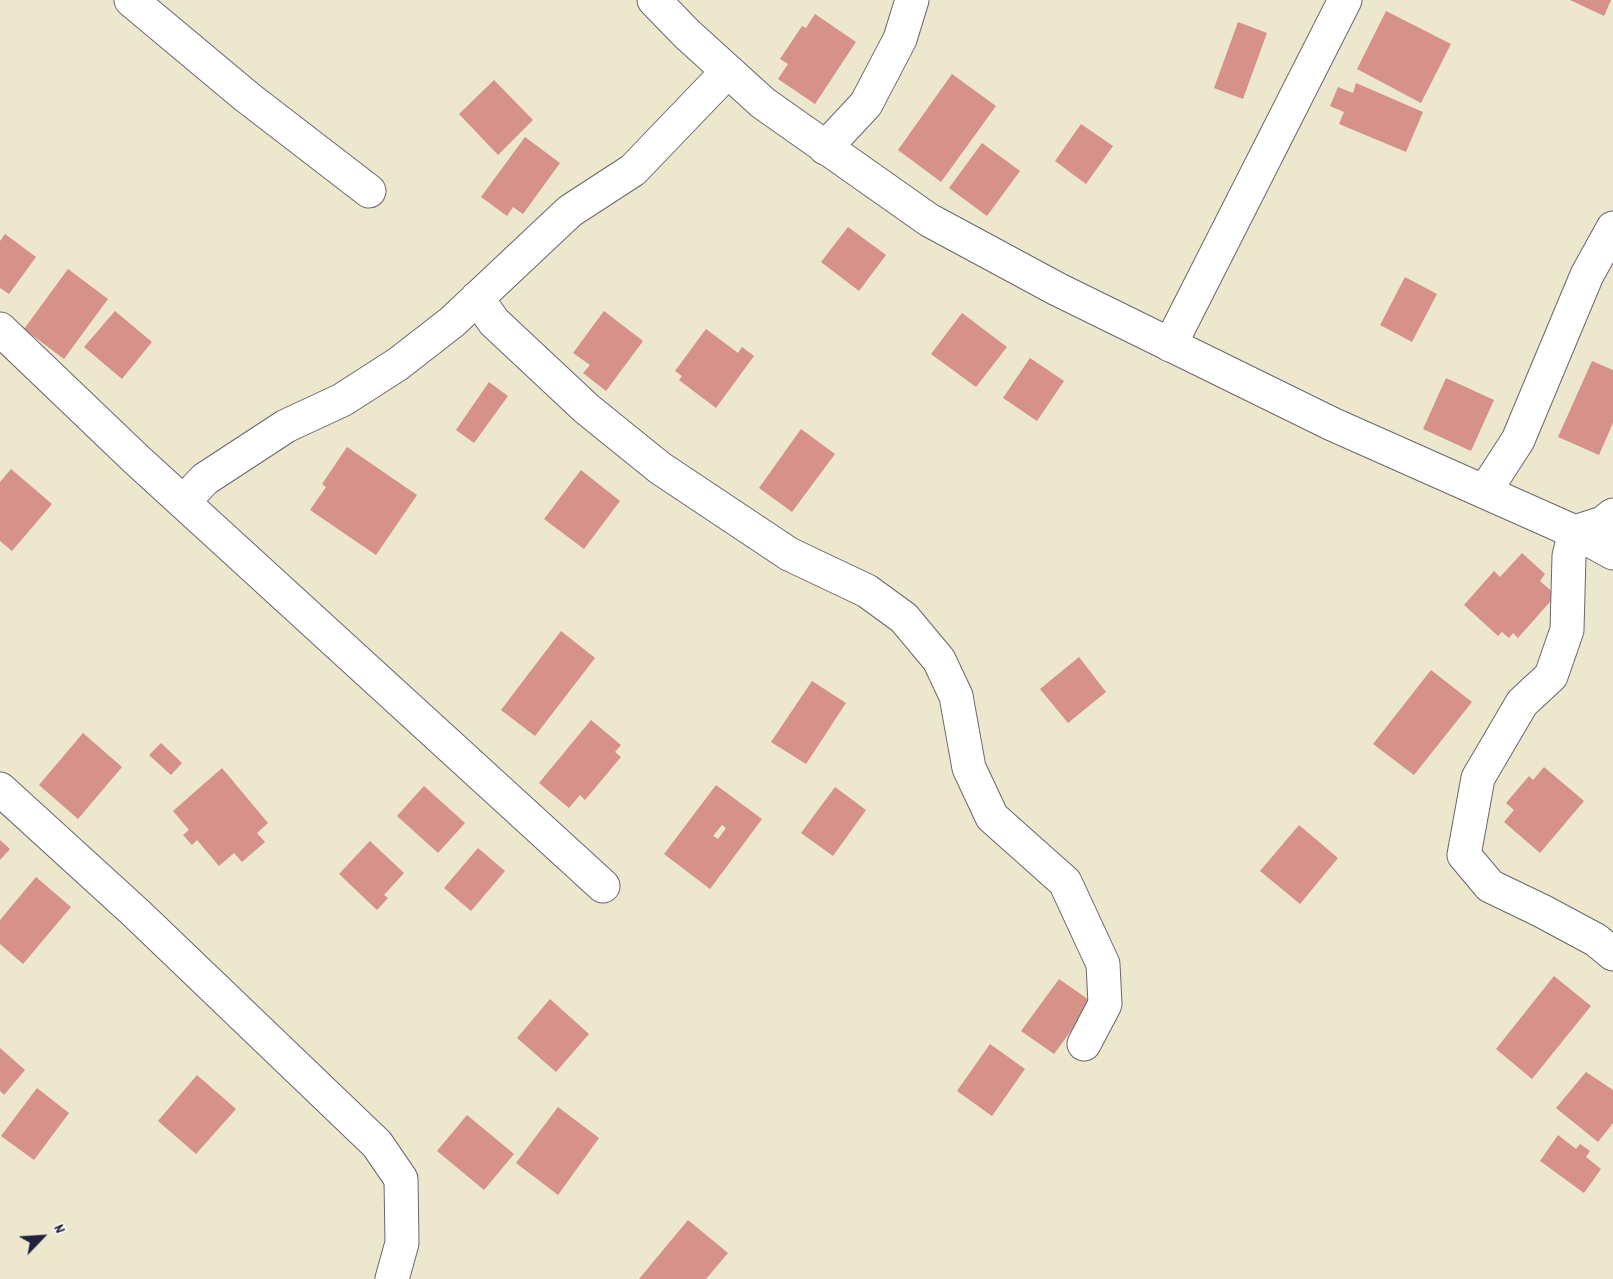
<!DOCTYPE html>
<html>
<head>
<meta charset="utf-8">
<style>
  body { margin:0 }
  #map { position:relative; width:1613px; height:1279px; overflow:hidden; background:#ede7cd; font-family:Dekko,sans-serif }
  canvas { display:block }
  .north { position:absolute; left:12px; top:1207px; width:60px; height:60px; -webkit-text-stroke:4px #f6f6f2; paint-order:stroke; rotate:65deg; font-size:16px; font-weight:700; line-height:24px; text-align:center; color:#22223b }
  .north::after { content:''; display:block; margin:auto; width:21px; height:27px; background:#22223b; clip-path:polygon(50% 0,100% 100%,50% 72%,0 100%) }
</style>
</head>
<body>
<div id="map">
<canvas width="1613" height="1279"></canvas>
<div class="north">N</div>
</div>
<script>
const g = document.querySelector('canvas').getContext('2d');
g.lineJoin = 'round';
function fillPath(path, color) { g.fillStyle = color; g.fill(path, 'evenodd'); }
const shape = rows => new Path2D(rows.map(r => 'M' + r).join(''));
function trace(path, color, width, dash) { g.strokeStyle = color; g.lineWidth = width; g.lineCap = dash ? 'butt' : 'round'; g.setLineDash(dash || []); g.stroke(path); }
fillPath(shape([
  [1570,0,1611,0,1604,16],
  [1386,11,1451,44,1421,103,1357,69],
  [815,14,856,42,815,104,778,79,788,64,780,59,802,26,806,28],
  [1238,22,1267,33,1243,99,1214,88],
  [952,74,996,106,941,182,898,150],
  [494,80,533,120,498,155,459,114],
  [1356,83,1423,112,1406,152,1339,124,1344,112,1330,106,1338,87,1353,93],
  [1081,124,1113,146,1086,184,1055,161],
  [525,137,560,163,523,214,513,207,507,216,481,197],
  [982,143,1020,171,987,216,949,188],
  [848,227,886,255,859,291,821,262],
  [5,234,36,257,9,294,0,288,0,241],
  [68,269,108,299,64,359,24,329],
  [1405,277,1437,294,1412,342,1380,325],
  [115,311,152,342,122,379,84,347],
  [604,311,643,341,606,391,583,373,590,365,573,353],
  [962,313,1007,347,976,387,931,354],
  [706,329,738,353,742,347,754,356,716,408,679,380,682,376,675,371],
  [1030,358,1064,381,1037,421,1003,398],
  [1592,361,1613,370,1613,423,1599,455,1558,437],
  [1446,378,1494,400,1471,451,1423,429],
  [489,382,508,396,474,443,456,430],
  [801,429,835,454,792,512,759,488],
  [347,447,417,495,376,555,310,510,326,487,322,484],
  [11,469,52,504,12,551,0,541,0,482],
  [581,470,620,501,584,549,544,519],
  [1522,553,1545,574,1540,581,1556,595,1518,638,1513,633,1509,638,1502,632,1498,636,1464,605,1494,571,1500,577],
  [561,631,595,658,535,736,501,710],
  [1079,657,1106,692,1068,723,1040,689],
  [1431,670,1472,702,1414,775,1373,744],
  [812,681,846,703,806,764,771,742],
  [591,720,621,745,615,752,621,757,585,800,580,795,569,808,539,783],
  [83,733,122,767,78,819,39,785],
  [161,743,182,763,171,775,149,755],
  [1544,767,1584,801,1540,853,1504,822,1514,810,1506,803,1529,776,1533,780],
  [222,768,268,823,257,833,265,842,242,862,234,853,219,866,197,840,192,845,183,835,189,830,173,811],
  [716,785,762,819,710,889,664,854],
  [722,825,726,828,718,839,713,836],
  [424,786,465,823,438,853,397,816],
  [835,787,866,810,833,856,801,833],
  [1299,825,1338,858,1300,904,1260,871],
  [0,840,10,849,0,860],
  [370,841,404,873,384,895,388,898,377,910,339,874],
  [478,848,505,871,471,911,444,888],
  [36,877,71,907,23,964,0,944,0,920],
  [1554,976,1591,1006,1532,1079,1496,1049],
  [1059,979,1092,1002,1054,1054,1021,1031],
  [550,999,589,1034,556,1072,517,1038],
  [990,1044,1025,1069,992,1116,957,1091],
  [0,1048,25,1070,4,1095,0,1091],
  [1586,1072,1613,1090,1613,1123,1598,1142,1556,1108],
  [197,1075,236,1109,196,1154,158,1121],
  [37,1088,69,1113,34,1160,1,1136],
  [558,1107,599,1138,558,1195,516,1163],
  [467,1115,514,1154,484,1190,437,1151],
  [1558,1135,1576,1149,1580,1144,1590,1151,1586,1157,1601,1169,1584,1193,1540,1161],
  [688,1220,728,1253,706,1279,639,1279]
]), '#d69188');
const street = shape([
  [131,0,247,97,369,191],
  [654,0,687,34,763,103,929,220,1057,289,1332,424,1575,532,1569,556,1567,630,1551,676,1522,703,1478,778,1464,855,1490,886,1542,911,1596,940,1613,954],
  [825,148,866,104,900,39,912,0],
  [477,298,494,322,587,409,660,468,789,554,867,591,904,618,939,660,956,696,969,768,992,817,1065,882,1103,964,1105,1004,1084,1044],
  [0,329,136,459,603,886],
  [1170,345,1345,0],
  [1485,491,1518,440,1587,275,1613,228],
  [184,501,205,479,286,426,342,400,398,364,452,322,570,211,633,170,728,71],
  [1575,532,1613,553],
  [1575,532,1603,523,1613,515],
  [0,789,136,913,377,1144,401,1179,402,1243,392,1279]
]);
trace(street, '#69676e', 35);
trace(street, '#fff', 33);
</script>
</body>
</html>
